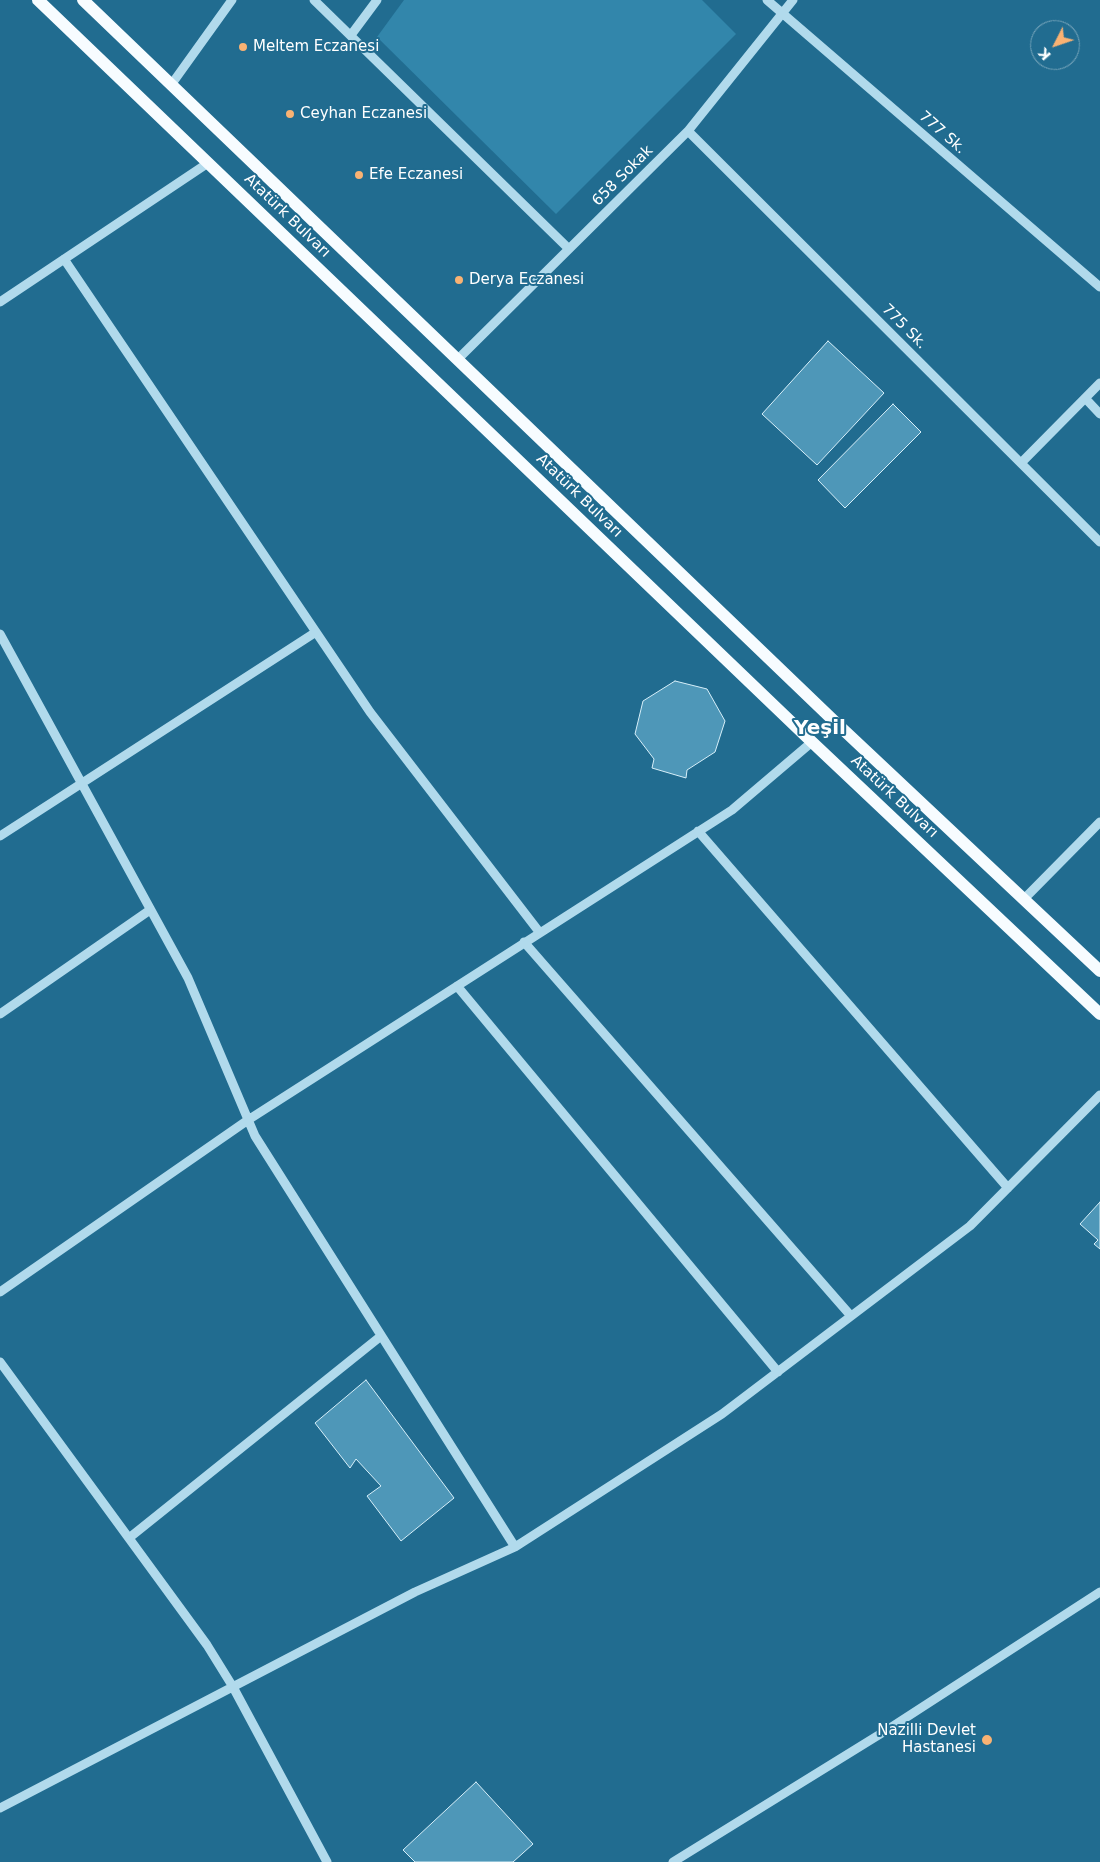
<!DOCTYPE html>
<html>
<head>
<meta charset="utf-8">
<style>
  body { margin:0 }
  #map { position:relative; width:1100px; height:1862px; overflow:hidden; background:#216c90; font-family:"DejaVu Sans",sans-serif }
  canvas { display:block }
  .north { position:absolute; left:1030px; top:20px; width:50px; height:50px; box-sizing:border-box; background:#216c90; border:1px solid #7aa7bc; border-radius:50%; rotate:229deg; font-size:14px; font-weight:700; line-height:20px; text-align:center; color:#fff }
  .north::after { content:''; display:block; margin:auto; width:18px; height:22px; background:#f9b273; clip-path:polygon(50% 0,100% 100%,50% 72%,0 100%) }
</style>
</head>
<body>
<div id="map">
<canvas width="1100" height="1862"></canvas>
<div class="north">K</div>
</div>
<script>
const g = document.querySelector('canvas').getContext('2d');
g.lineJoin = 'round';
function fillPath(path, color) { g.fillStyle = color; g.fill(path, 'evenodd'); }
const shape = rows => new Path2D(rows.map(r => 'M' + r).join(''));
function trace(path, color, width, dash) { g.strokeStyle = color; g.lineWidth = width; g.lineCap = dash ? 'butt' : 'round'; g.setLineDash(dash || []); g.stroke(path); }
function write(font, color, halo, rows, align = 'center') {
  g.font = font + ' "DejaVu Sans",sans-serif'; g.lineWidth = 4; g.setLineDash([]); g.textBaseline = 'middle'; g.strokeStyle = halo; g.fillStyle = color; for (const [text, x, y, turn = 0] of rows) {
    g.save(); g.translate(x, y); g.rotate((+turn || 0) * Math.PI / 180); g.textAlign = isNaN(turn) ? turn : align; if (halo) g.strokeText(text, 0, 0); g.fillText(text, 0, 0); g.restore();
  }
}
fillPath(shape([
  [404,0,702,0,736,34,556,214,377,37]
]), '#3286ab');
const building = shape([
  [828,341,884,393,817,465,762,414,828,341],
  [893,404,921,432,845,508,818,480,893,404],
  [675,681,707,689,725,721,715,752,687,770,686,778,652,768,654,759,635,734,643,701,675,681],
  [1100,1202,1100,1249,1094,1244,1098,1240,1080,1224,1100,1202],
  [366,1380,454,1498,401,1541,367,1496,381,1486,356,1459,350,1468,315,1423,366,1380],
  [476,1782,533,1844,513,1862,415,1862,403,1850,476,1782]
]);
fillPath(building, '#4e97b8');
trace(building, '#d7eff9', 1);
trace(shape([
  [314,0,569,249],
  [767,0,1100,287],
  [351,35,377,0],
  [171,85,232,0],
  [688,131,1100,542],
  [64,259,370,712,540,933],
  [0,302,208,163],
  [458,359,688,131,793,0],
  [1085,398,1100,414],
  [1021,463,1100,383],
  [0,634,188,978,255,1136,515,1547],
  [698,831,1008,1188],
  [0,836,316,632],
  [1024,899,1100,822],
  [524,942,851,1316],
  [457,986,778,1372],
  [0,1014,150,910],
  [0,1292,248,1120,732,810,812,742],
  [0,1362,207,1645,233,1687,327,1862],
  [129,1538,381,1336],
  [0,1808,415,1592,515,1547,722,1414,970,1226,1100,1095],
  [673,1862,890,1728,1100,1592]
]), '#b1daec', 9);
trace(shape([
  [38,0,812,742,1100,1014],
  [83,0,833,720,1100,971]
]), '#f7fcff', 12);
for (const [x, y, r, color] of [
  [243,47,5,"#f9b273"],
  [290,114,5,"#f9b273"],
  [359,175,5,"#f9b273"],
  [459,280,5,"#f9b273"],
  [987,1740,6,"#f9b273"]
]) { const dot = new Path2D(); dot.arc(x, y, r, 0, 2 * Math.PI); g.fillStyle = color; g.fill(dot); trace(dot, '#216c90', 2); }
write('15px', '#fff', '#216c90', [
  ["Meltem Eczanesi",253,47],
  ["Ceyhan Eczanesi",300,114],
  ["Efe Eczanesi",369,175],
  ["Derya Eczanesi",469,280],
  ["Nazilli Devlet",976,1731,"right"],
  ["Hastanesi",976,1748,"right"]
], 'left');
write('15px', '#fff', '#216c90', [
  ["777 Sk.",942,133,41],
  ["658 Sokak",623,176,-45],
  ["Atatürk Bulvarı",287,216,44],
  ["775 Sk.",904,327,45],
  ["Atatürk Bulvarı",579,496,44],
  ["Atatürk Bulvarı",894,797,43]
]);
write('bold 20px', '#fff', '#216c90', [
  ["Yeşil",820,729]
]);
</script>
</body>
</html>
